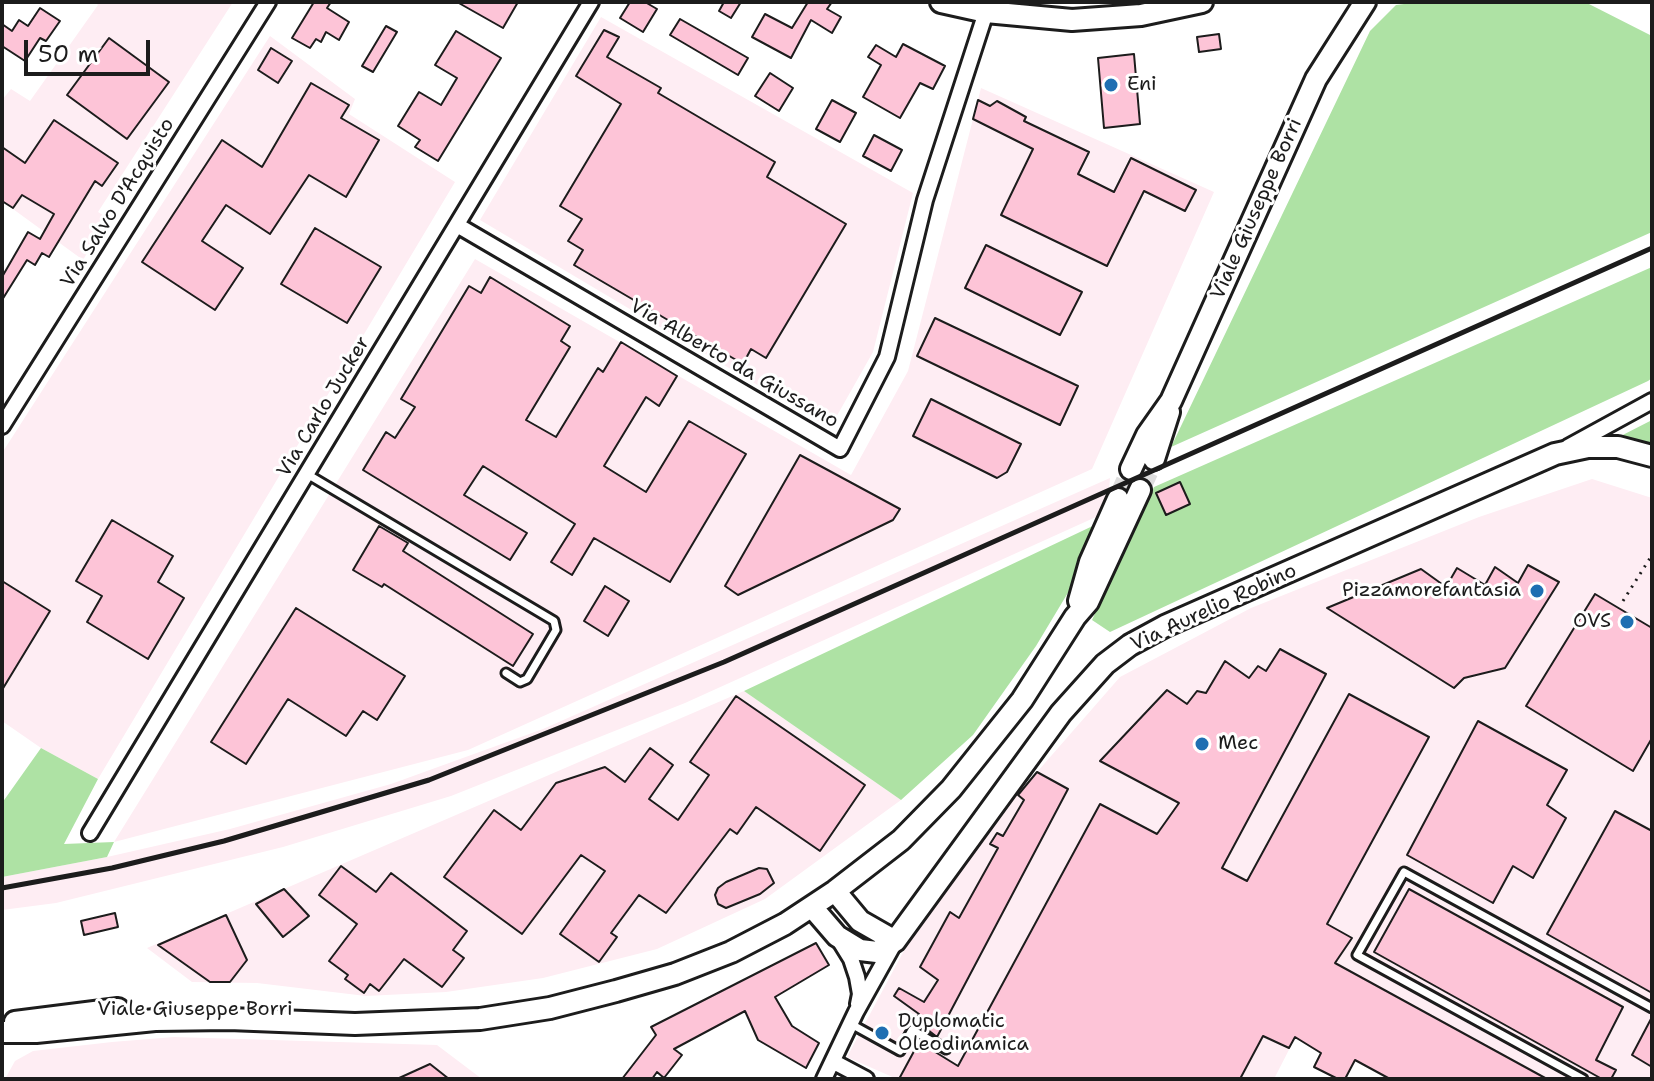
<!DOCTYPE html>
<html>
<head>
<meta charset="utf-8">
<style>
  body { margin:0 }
  #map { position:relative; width:1654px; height:1081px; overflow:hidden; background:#fff; font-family:"Shantell Sans",sans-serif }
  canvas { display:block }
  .frame { position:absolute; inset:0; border:4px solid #1c1c1c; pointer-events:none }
  .scale { position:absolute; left:24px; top:40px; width:126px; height:36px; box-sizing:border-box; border:4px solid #1c1c1c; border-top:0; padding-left:10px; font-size:24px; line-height:28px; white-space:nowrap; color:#1c1c1c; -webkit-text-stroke:6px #fff; paint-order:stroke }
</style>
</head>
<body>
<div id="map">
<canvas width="1654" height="1081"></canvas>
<div class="frame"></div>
<div class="scale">50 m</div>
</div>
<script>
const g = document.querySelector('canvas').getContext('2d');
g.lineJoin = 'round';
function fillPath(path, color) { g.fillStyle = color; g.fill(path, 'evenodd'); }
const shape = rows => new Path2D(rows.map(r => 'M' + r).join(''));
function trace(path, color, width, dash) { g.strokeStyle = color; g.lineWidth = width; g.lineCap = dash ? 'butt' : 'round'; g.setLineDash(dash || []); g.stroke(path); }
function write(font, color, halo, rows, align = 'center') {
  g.font = font + ' "Shantell Sans",sans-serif'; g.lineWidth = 6; g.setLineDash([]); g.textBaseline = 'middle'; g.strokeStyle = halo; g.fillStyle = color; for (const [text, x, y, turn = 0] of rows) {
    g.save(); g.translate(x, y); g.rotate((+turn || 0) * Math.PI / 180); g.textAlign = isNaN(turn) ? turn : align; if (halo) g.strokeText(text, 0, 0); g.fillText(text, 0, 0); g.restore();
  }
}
fillPath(shape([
  [95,2,233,2,98,212,108,218,83,260,2,201,2,100,11,89,30,101,98,5],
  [601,17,913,193,873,352,830,428,480,220],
  [270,36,355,99,349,114,455,182,98,779,41,748,2,721,2,453],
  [981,88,1214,192,1092,469,468,750,114,842,475,259,851,475,908,371],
  [1110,478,1107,512,685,703,451,796,283,847,56,903,2,910,2,877,107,857,230,829,391,784,543,729],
  [1592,479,1652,498,1652,1079,1390,1079,1310,1035,1304,1043,1295,1038,1274,1079,897,1079,847,1057,915,930,1017,795,1120,677,1251,608,1479,517],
  [744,691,901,800,765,899,657,949,543,978,446,992,366,996,257,983,192,982,147,948],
  [174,1037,437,1045,482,1079,5,1079,15,1061,33,1051,112,1042]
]), '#feedf3');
fillPath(shape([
  [1420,2,1585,2,1652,36,1652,232,1171,447,1370,31,1396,5],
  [1652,267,1652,378,1648,381,1110,632,1092,620,1154,487],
  [1652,420,1652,452,1611,441],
  [1099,523,1078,576,1036,646,973,735,901,800,744,691],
  [41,748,98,779,64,844,114,842,107,857,2,877,2,803]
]), '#aee2a4');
const building = shape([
  [314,2,331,2,327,8,349,22,339,40,326,32,321,42,316,39,310,48,292,38,314,2],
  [457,2,518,2,503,28,457,2],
  [630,2,645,2,657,9,643,32,620,18,630,2],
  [724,2,741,2,731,18,719,11,724,2],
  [808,2,832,2,827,9,841,17,832,33,811,20,791,58,752,37,765,14,792,28,808,2],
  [40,8,60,21,46,41,40,38,25,61,2,46,2,24,12,31,19,20,28,26,40,8],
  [680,19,748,58,738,75,670,35,680,19],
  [386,26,397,32,373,72,362,66,386,26],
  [604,30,619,37,607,57,661,88,658,93,775,162,767,177,846,224,766,358,751,349,743,364,574,265,583,250,568,241,582,219,560,206,621,104,576,76,604,30],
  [456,31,501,58,438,161,415,147,420,140,398,126,419,92,441,105,457,78,435,65,456,31],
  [1219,34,1221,49,1199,52,1197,37,1219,34],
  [109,38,169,82,127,139,67,95,109,38],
  [903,44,945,66,933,89,920,83,900,118,863,97,881,65,868,57,876,45,896,57,903,44],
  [271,48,292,61,278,83,258,70,271,48],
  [1134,54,1140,124,1104,128,1098,58,1134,54],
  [770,73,793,88,779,111,755,96,770,73],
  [311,83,349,105,341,118,379,140,346,197,309,175,270,234,226,205,202,241,243,268,215,310,142,262,222,140,262,167,311,83],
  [832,100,856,113,840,142,816,129,832,100],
  [978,100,990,106,997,101,1026,117,1024,121,1089,152,1078,174,1114,192,1131,158,1196,190,1185,211,1144,191,1107,266,1001,215,1033,149,973,119,978,100],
  [54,120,118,163,102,186,95,181,49,257,42,253,35,265,27,260,2,300,2,277,28,232,40,239,54,214,22,195,13,208,2,201,2,147,25,163,54,120],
  [874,135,902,150,891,171,863,156,874,135],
  [315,228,381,267,347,323,281,284,315,228],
  [986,245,1082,292,1060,335,965,288,986,245],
  [490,277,570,326,561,341,570,347,526,420,556,437,598,368,603,372,621,342,677,376,659,406,646,397,604,466,646,492,689,421,746,454,670,582,594,538,572,575,551,562,575,524,483,466,464,495,527,533,510,560,363,470,386,432,395,438,415,407,401,399,469,286,481,293,490,277],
  [935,318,1078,386,1060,425,917,356,935,318],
  [931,399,1021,444,1007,472,997,478,913,436,931,399],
  [800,455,900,509,893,520,738,595,725,586,800,455],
  [1180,482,1190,504,1166,515,1156,493,1180,482],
  [112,520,173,556,158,582,184,598,148,659,87,622,102,596,76,581,112,520],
  [379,526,408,543,403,551,533,634,513,666,384,584,382,587,353,570,379,526],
  [1528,565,1559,582,1505,668,1464,678,1454,688,1327,608,1421,569,1446,587,1457,568,1485,585,1495,567,1518,583,1528,565],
  [2,581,50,611,2,690,2,581],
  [605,586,629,601,608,636,584,621,605,586],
  [1595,594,1652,628,1652,738,1633,771,1526,706,1595,594],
  [296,608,405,676,377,720,363,711,346,736,288,699,246,764,211,742,296,608],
  [1280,649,1326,674,1222,868,1247,881,1349,694,1429,737,1327,924,1352,938,1335,963,1547,1079,1390,1079,1355,1060,1345,1079,1338,1079,1314,1067,1321,1053,1295,1037,1289,1048,1263,1036,1240,1079,899,1079,919,1042,958,1066,1100,804,1157,834,1179,803,1100,761,1167,690,1187,704,1197,691,1206,693,1225,661,1249,678,1258,666,1266,671,1280,649],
  [736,696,865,785,820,851,756,807,737,834,730,829,666,913,639,895,611,933,617,937,599,962,560,934,605,871,581,855,522,934,444,877,494,810,521,830,556,783,605,767,625,782,650,748,673,765,649,799,678,820,709,775,690,762,736,696],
  [1478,721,1567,770,1547,805,1566,818,1533,878,1513,866,1493,903,1407,855,1478,721],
  [1037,772,1068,789,937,1037,915,1020,919,1014,894,996,899,988,924,1002,938,980,920,967,950,912,959,918,998,848,990,844,997,833,1003,836,1024,800,1018,795,1037,772],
  [1615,811,1652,831,1652,993,1547,934,1615,811],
  [341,866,376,892,391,873,467,931,453,950,464,958,442,987,404,959,379,991,370,984,364,993,345,979,348,975,329,961,357,924,319,895,341,866],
  [759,868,767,869,774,883,760,894,726,908,718,904,715,895,718,888,726,882,759,868],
  [284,889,309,916,283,937,256,904,284,889],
  [1409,889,1623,1007,1596,1060,1616,1070,1611,1079,1602,1079,1374,952,1409,889],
  [115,913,118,927,84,935,81,921,115,913],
  [226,915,247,960,230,982,210,982,158,945,226,915],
  [816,943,829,965,775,997,792,1026,819,1043,806,1068,758,1040,745,1011,674,1049,682,1055,664,1078,657,1072,652,1079,622,1079,656,1035,651,1027,816,943],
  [1652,1017,1652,1067,1632,1055,1652,1017],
  [430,1064,449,1079,397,1079,430,1064]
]);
fillPath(building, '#fdc4d7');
trace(building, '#1c1c1c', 2);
trace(shape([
  [1140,490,1154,459],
  [1118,499,1131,469]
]), '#ddd', 20, [20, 10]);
const lane = shape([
  [307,474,554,621,556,630,527,679,520,682,506,673],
  [851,1024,900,1051,912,1030,946,1049],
  [1583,1079,1357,955,1404,872,1652,1008]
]);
const street = shape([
  [457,225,840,449,887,357,925,200,986,12],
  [2,426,268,2],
  [1568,447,1652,401],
  [90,833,591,2],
  [838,938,851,959,857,977,860,994,858,1004],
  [834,1062,866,1079],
  [824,1079,856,1012,895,942]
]);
const secondary = shape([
  [941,2,986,12,1072,20,1141,15,1202,2],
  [1154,459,1169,412],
  [1131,469,1147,435,1171,401,1316,79,1365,2],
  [1079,601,1090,562,1118,499],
  [835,891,860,921,895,941],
  [812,907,837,936,860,950,877,952,895,941,1061,713,1105,664,1130,645,1165,626,1555,454,1588,447,1618,447,1652,456],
  [15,1022,118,1009],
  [2,1032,36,1032,155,1020,229,1019,355,1024,480,1019,550,1008,616,991,675,974,731,952,785,924,835,891,901,840,951,789,1022,700,1075,617,1088,602,1140,490]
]);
trace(lane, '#1c1c1c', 13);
trace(street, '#1c1c1c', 20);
trace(secondary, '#1c1c1c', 26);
trace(shape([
  [1623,601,1652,555]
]), '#1c1c1c', 3, [2, 6]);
trace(lane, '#fff', 7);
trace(street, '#fff', 14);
trace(secondary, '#fff', 20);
trace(shape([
  [2,888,112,868,224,841,429,780,724,662,1652,248]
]), '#1c1c1c', 5);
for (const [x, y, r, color] of [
  [1111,85,8,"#1f6fb2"],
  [1537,591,8,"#1f6fb2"],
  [1627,622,8,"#1f6fb2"],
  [1202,744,8,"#1f6fb2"],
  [882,1033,8,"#1f6fb2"]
]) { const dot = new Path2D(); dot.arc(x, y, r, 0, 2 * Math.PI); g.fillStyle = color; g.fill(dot); trace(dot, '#fff', 3); }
write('20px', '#1c1c1c', '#fff', [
  ["Eni",1127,85],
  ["Pizzamorefantasia",1521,591,"right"],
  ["OVS",1611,622,"right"],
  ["Mec",1218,744],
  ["Duplomatic",898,1022],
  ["Oleodinamica",898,1045]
], 'left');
write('20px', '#1c1c1c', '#fff', [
  ["Via Salvo D'Acquisto",118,203,-58],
  ["Viale Giuseppe Borri",1257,209,-66],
  ["Via Alberto da Giussano",734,364,30],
  ["Via Carlo Jucker",324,407,-59],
  ["Via Aurelio Robino",1214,608,-25],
  ["Viale Giuseppe Borri",195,1010]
]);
</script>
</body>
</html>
